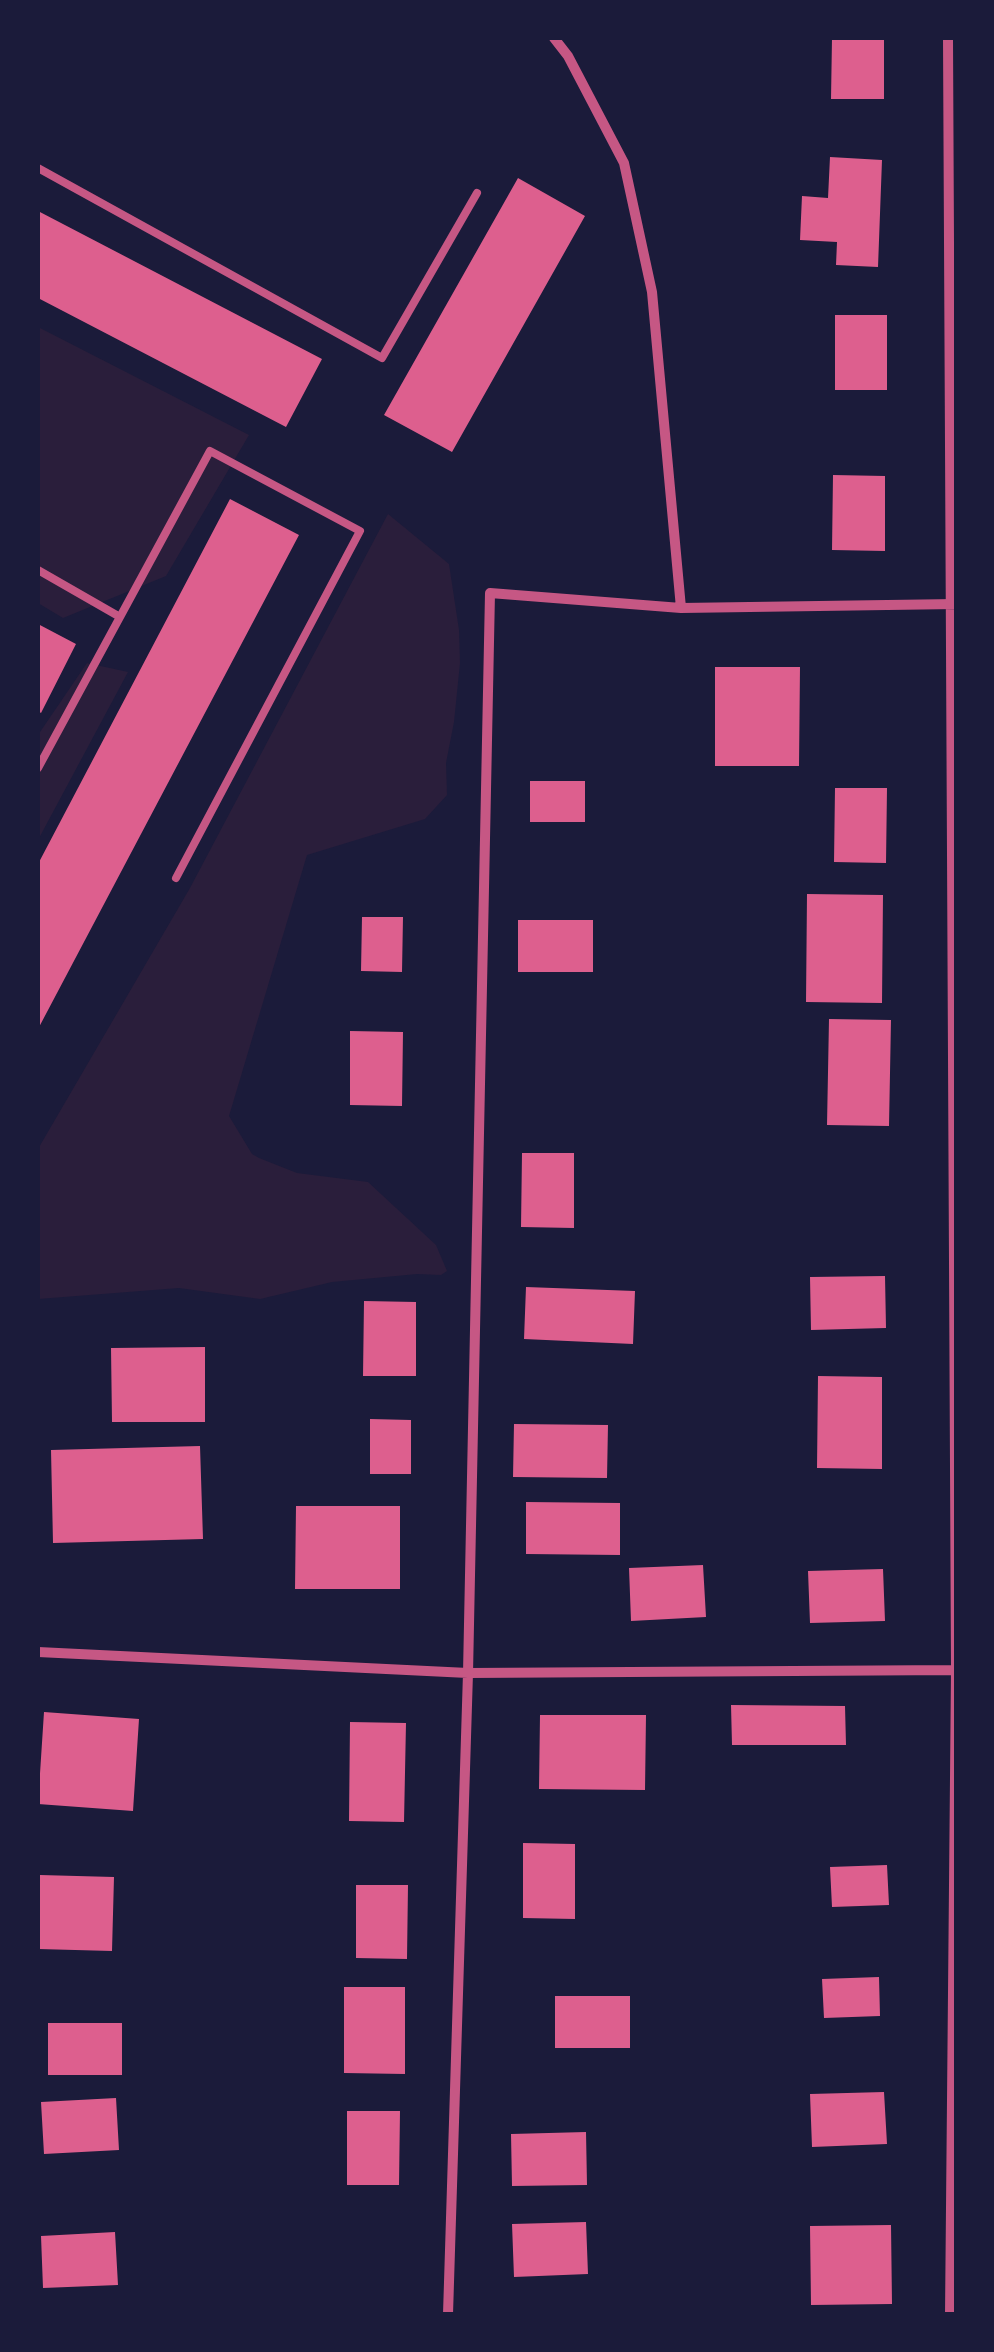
<!DOCTYPE html>
<html>
<head>
<meta charset="utf-8">
<style>
  body { margin:0 }
  #map { position:relative; width:994px; height:2352px; overflow:hidden; background:#1b1b3a; font-family:Mulish,sans-serif }
  canvas { display:block }
  .frame { position:absolute; inset:0; border:40px solid #1b1b3a; pointer-events:none }
</style>
</head>
<body>
<div id="map">
<canvas width="994" height="2352"></canvas>
<div class="frame"></div>
</div>
<script>
const g = document.querySelector('canvas').getContext('2d');
g.lineJoin = 'round';
function fillPath(path, color) { g.fillStyle = color; g.fill(path, 'evenodd'); }
const shape = rows => new Path2D(rows.map(r => 'M' + r).join(''));
function trace(path, color, width, dash) { g.strokeStyle = color; g.lineWidth = width; g.lineCap = dash ? 'butt' : 'round'; g.setLineDash(dash || []); g.stroke(path); }
fillPath(shape([
  [38,327,249,435,166,576,63,618,38,603],
  [388,514,449,564,459,630,460,663,454,722,446,763,447,795,425,819,307,855,229,1116,252,1154,259,1158,297,1173,368,1182,436,1245,447,1271,441,1275,417,1274,332,1282,260,1299,179,1288,38,1299,38,1149,190,888],
  [87,663,128,672,38,840,38,735]
]), '#2a1e3b');
fillPath(shape([
  [832,38,884,38,884,99,831,99],
  [830,157,882,160,878,267,836,265,837,242,800,240,802,196,828,198],
  [518,178,585,216,452,452,384,415],
  [38,211,322,359,286,427,38,298],
  [835,315,887,315,887,390,835,390],
  [833,475,885,476,885,551,832,550],
  [230,499,299,535,38,1029,38,864],
  [38,624,76,644,41,713,38,711],
  [715,667,800,667,799,766,715,766],
  [530,781,585,781,585,822,530,822],
  [835,788,887,788,886,863,834,862],
  [807,894,883,895,882,1003,806,1002],
  [362,917,403,917,402,972,361,971],
  [518,920,593,920,593,972,518,972],
  [829,1019,891,1020,889,1126,827,1125],
  [350,1031,403,1032,402,1106,350,1105],
  [522,1153,574,1153,574,1228,521,1227],
  [885,1276,886,1328,811,1330,810,1277],
  [526,1287,635,1291,633,1344,524,1339],
  [364,1301,416,1302,416,1376,363,1376],
  [205,1347,205,1422,112,1422,111,1348],
  [818,1376,882,1377,882,1469,817,1468],
  [370,1419,411,1420,411,1474,370,1474],
  [514,1424,608,1425,607,1478,513,1477],
  [200,1446,203,1539,53,1543,51,1450],
  [526,1502,620,1503,620,1555,526,1554],
  [296,1506,400,1506,400,1589,295,1589],
  [703,1565,706,1617,631,1621,629,1568],
  [883,1569,885,1621,810,1623,808,1571],
  [731,1705,845,1706,846,1745,732,1745],
  [44,1712,139,1719,133,1811,38,1804],
  [540,1715,646,1715,645,1790,539,1789],
  [350,1722,406,1723,404,1822,349,1821],
  [523,1843,575,1844,575,1919,523,1918],
  [887,1865,889,1905,832,1907,830,1867],
  [40,1875,114,1877,112,1951,38,1949],
  [356,1885,408,1885,407,1959,356,1958],
  [879,1977,880,2016,824,2018,822,1979],
  [344,1987,405,1987,405,2074,344,2073],
  [555,1996,630,1996,630,2048,555,2048],
  [48,2023,122,2023,122,2075,48,2075],
  [884,2092,887,2144,812,2147,810,2094],
  [116,2098,119,2150,44,2154,41,2102],
  [347,2111,400,2111,399,2185,347,2185],
  [586,2132,587,2185,512,2186,511,2134],
  [586,2222,588,2274,514,2277,512,2224],
  [891,2225,892,2304,811,2305,810,2226],
  [115,2232,118,2285,43,2288,41,2236]
]), '#dd5f8e');
trace(shape([
  [38,168,382,358,477,193],
  [38,570,120,617,38,768],
  [120,617,210,451,360,531,176,878]
]), '#c65784', 8);
trace(shape([
  [554,38,568,56,624,163,652,292,681,608],
  [948,38,956,1670,950,2314],
  [38,1652,468,1673,956,1670],
  [448,2314,468,1673,490,593,681,608,956,604]
]), '#c65784', 10);
</script>
</body>
</html>
